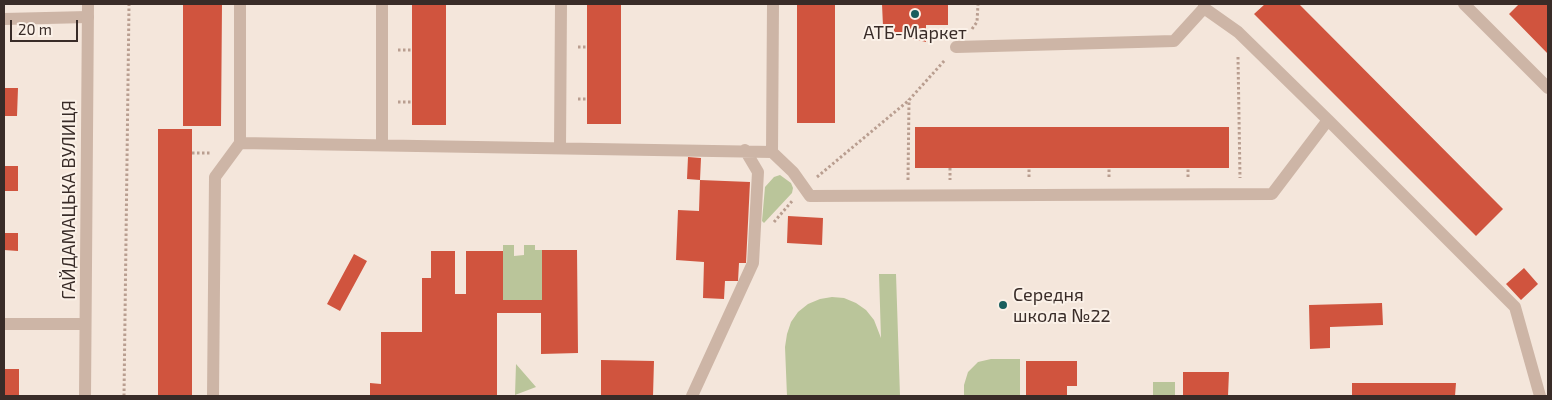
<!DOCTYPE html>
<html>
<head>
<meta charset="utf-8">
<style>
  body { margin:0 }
  #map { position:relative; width:1552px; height:400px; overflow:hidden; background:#f4e6db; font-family:"Exo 2",sans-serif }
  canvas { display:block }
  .frame { position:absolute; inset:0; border:5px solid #392c28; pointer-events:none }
  .scale { position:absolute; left:10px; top:20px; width:68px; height:22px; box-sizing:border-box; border:2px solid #392c28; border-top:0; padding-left:6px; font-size:15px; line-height:18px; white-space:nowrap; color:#392c28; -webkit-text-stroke:4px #fbf1e8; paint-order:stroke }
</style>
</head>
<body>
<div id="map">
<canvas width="1552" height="400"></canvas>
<div class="frame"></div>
<div class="scale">20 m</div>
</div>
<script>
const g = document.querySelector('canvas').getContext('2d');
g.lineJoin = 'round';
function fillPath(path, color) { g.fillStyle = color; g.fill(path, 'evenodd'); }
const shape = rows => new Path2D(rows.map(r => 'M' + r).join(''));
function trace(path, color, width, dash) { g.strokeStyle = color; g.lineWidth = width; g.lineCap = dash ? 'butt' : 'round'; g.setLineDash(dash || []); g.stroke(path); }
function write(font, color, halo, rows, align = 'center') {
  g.font = font + ' "Exo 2",sans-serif'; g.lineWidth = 4; g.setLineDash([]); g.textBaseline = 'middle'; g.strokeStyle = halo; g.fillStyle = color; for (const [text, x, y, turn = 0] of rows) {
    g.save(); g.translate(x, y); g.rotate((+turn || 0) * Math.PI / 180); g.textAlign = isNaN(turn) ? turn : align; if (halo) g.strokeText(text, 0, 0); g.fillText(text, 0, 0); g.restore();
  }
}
fillPath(shape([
  [780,175,791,183,793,188,792,193,764,223,762,221,765,187,774,177],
  [503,245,514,245,514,256,524,255,524,245,535,245,535,250,542,250,542,300,503,300],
  [879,274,896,274,900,396,787,396,785,347,787,334,791,322,798,312,808,304,820,299,832,297,844,298,856,303,866,310,874,320,881,338],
  [991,359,1020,359,1020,396,964,396,964,385,968,372,978,362],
  [516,364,536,387,515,395],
  [1153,382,1175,382,1175,396,1153,396]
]), '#bac59a');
fillPath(shape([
  [183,4,222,4,221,126,183,126],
  [412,4,446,4,446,125,412,125],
  [587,4,621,4,621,124,587,124],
  [797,4,835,4,835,123,797,123],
  [882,4,948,4,948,25,926,25,926,42,894,34,894,26,883,26],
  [1265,4,1299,4,1503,209,1476,236,1254,14],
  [1519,4,1548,5,1548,54,1509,14],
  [4,88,18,88,17,116,4,116],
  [915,127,1229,127,1229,168,915,168],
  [158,129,192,129,192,396,158,396],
  [688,157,701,158,700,180,687,179],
  [4,166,18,166,18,191,4,191],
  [700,180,750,182,746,263,739,263,738,281,725,281,724,299,703,298,704,262,676,260,678,210,699,211],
  [788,216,823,218,822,245,787,243],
  [4,233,18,233,18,251,4,250],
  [542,250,577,250,578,353,541,354,541,313,497,313,497,396,370,396,370,383,381,384,381,332,422,332,422,278,431,278,431,251,455,251,455,294,466,294,466,251,503,251,503,300,542,300],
  [354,254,367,261,340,311,327,304],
  [1524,268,1538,284,1521,300,1506,284],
  [1382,303,1383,325,1330,327,1330,348,1310,349,1309,305],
  [601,360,654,361,653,396,601,396],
  [1026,361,1077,361,1077,386,1067,386,1067,396,1026,396],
  [4,369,19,369,19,396,4,396],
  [1183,372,1229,372,1228,396,1183,396],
  [1352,383,1456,383,1455,396,1352,396]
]), '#d0543e');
trace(shape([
  [972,29,977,22,978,4],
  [578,47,588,47],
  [398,50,412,50],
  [1238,57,1240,178],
  [578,99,587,99],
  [398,102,412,102],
  [192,153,212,153],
  [950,168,950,180],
  [817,177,908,101],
  [1029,177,1029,168],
  [1109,177,1109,168],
  [1188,177,1188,168],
  [908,180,909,100,945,60],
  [774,222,793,200],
  [124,396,129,4]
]), '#b99e90', 3, [2.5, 2.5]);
trace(shape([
  [240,4,240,143,772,152,793,172,810,196,1272,194,1328,120,1238,32,1204,8,1204,4],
  [382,4,382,145],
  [1464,4,1548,88],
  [956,47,1174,41,1204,8],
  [1328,120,1515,307,1540,396],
  [560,148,561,4],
  [772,152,773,4],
  [213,396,215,177,240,143],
  [692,396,753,263,758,172,745,150]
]), '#cdb5a6', 12);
trace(shape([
  [4,19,88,17],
  [4,324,85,324]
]), '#cdb5a6', 12);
trace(shape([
  [85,396,88,4]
]), '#cdb5a6', 12);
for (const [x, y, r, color] of [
  [915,14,5,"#195e5d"],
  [1003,305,5,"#195e5d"]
]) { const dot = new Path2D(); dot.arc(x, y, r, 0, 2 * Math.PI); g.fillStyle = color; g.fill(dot); trace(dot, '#fbf1e8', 2); }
write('18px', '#392c28', '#fbf1e8', [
  ["АТБ-Маркет",915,33],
  ["Середня",1013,295,"left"],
  ["школа №22",1013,316,"left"]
]);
write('18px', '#392c28', '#fbf1e8', [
  ["ГАЙДАМАЦЬКА ВУЛИЦЯ",69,200,-90]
]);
</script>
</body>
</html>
